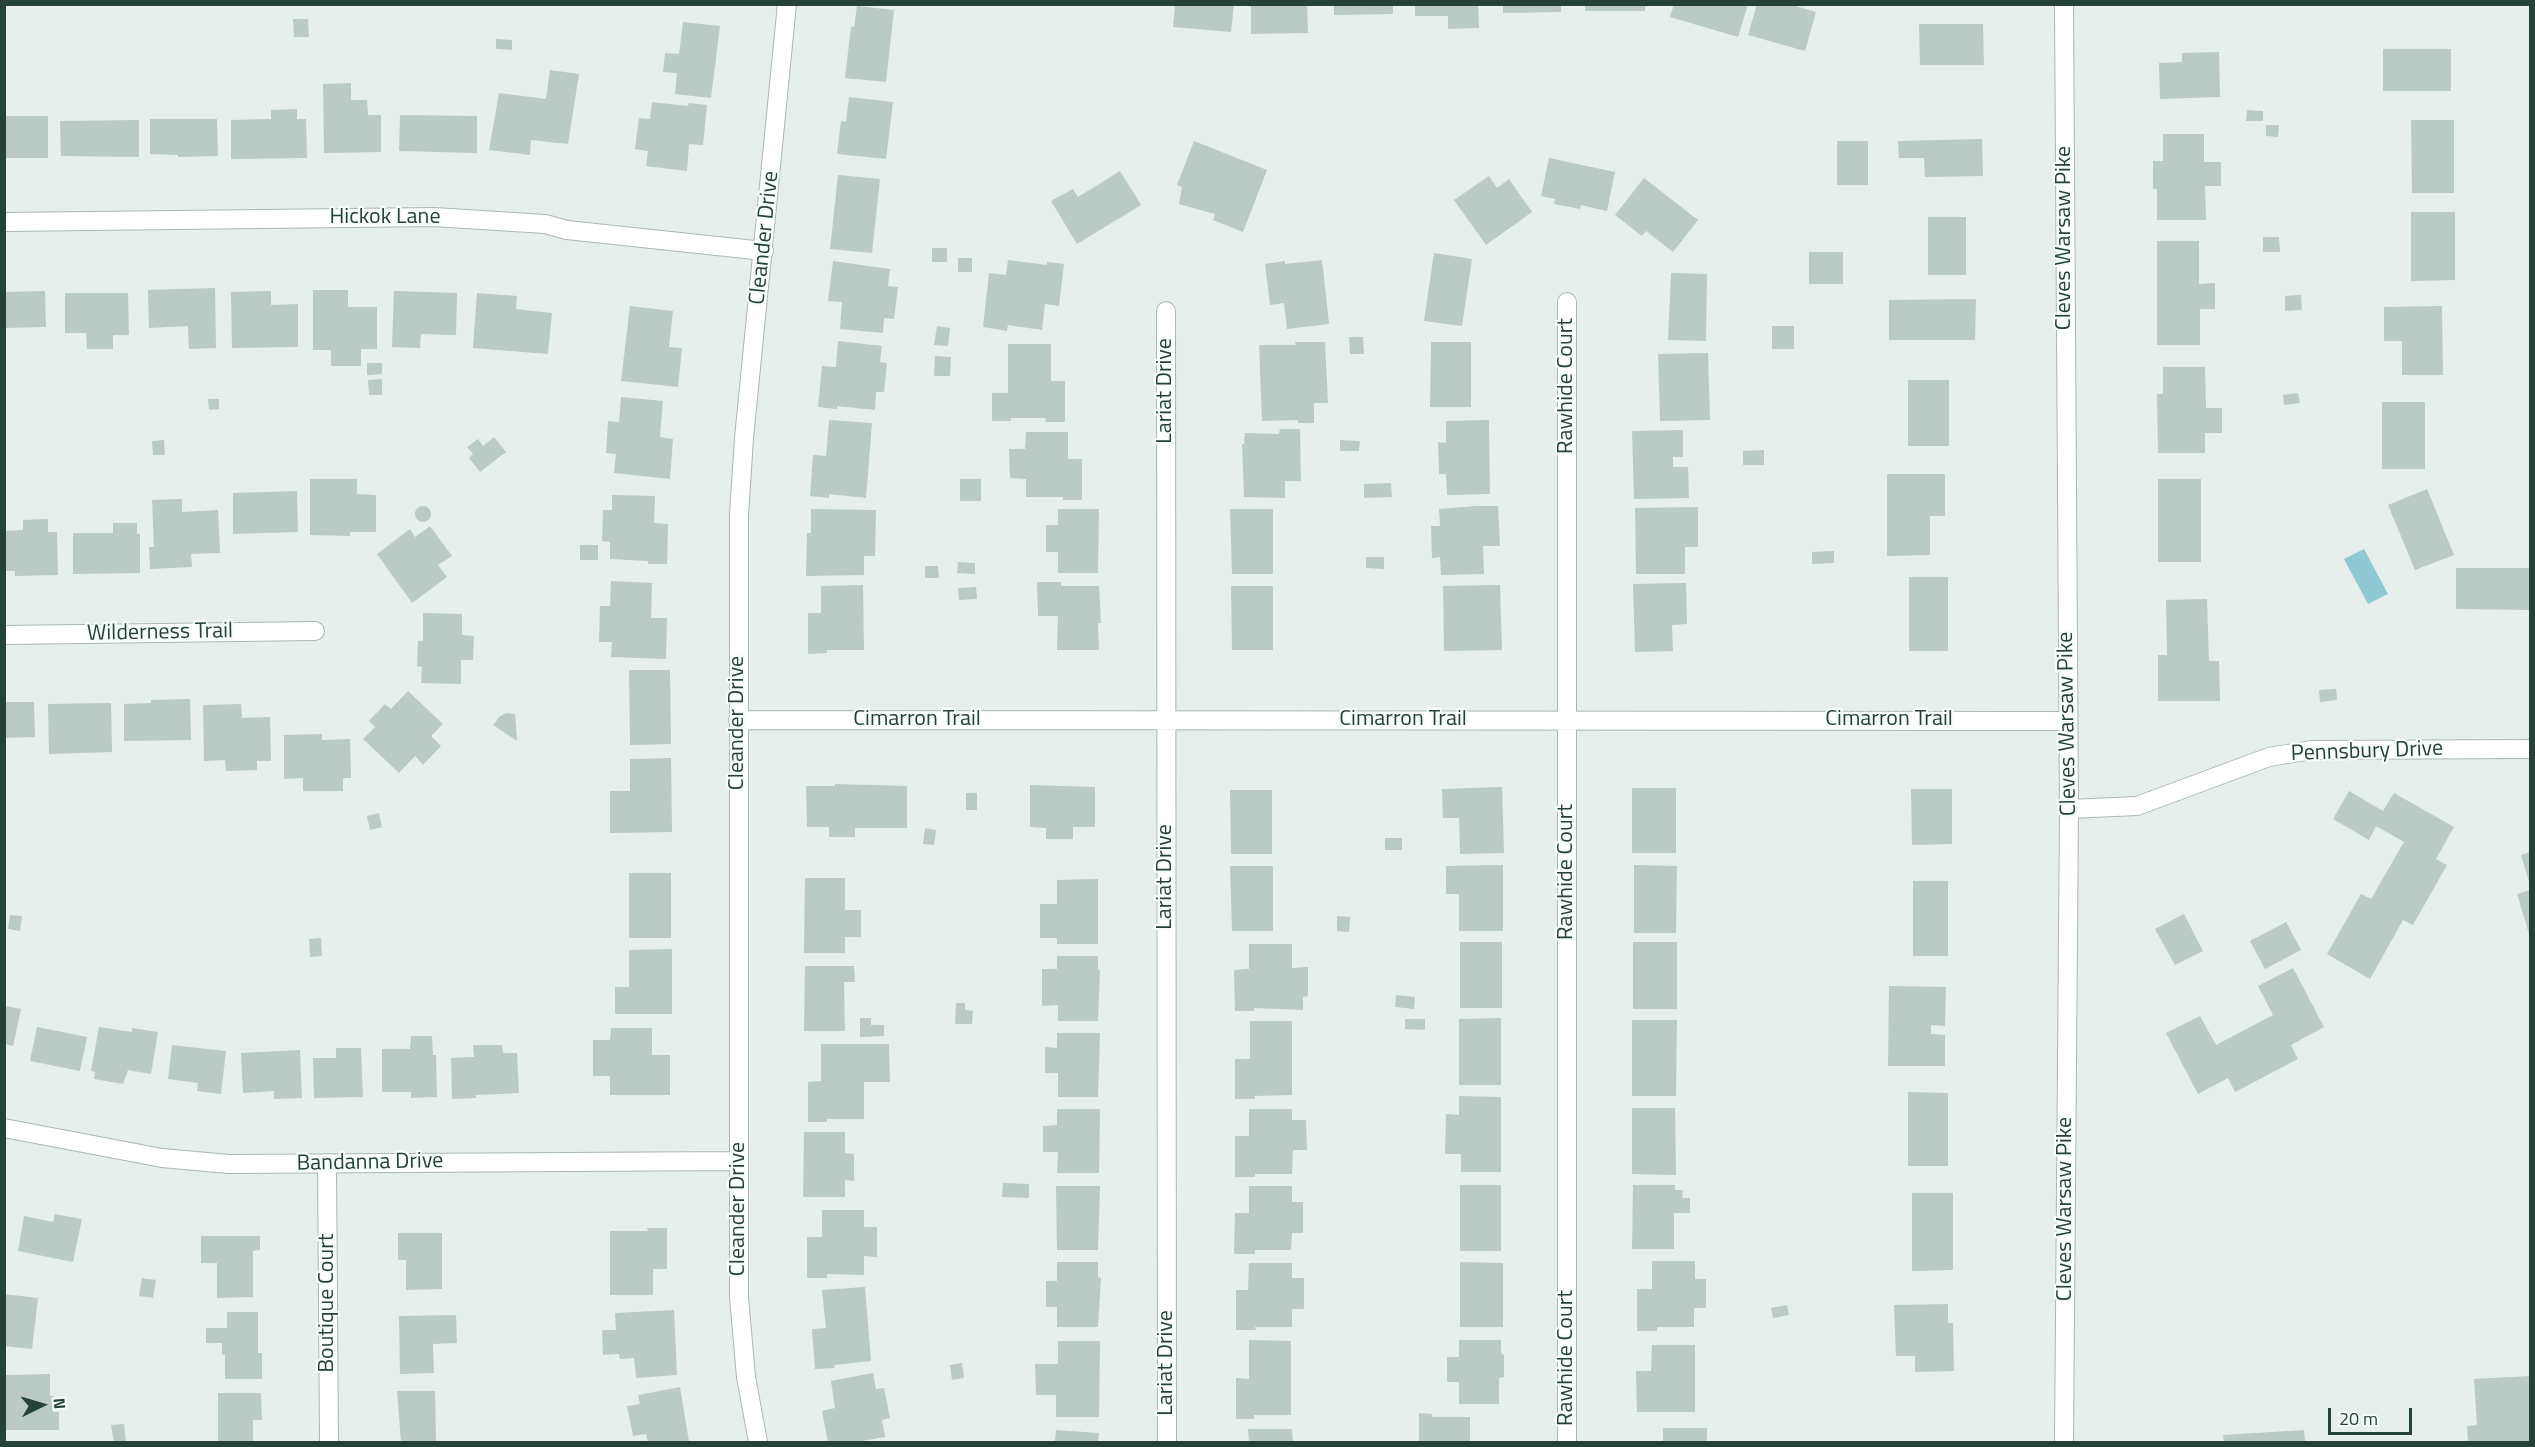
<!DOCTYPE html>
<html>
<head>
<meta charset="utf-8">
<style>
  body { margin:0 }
  #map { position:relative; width:2535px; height:1447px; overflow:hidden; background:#e6efeb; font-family:"Titillium Web",sans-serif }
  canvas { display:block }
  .frame { position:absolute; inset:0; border:6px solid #24423a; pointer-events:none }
  .north { position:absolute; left:12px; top:1375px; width:60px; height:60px; -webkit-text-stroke:4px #f7fbf9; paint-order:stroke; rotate:85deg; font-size:16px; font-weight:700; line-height:24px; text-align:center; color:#24423a }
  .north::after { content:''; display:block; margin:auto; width:21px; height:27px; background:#24423a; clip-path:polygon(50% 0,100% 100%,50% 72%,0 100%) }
  .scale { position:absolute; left:2328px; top:1408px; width:84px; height:27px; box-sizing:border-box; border:3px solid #24423a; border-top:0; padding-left:8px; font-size:18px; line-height:21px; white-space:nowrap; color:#24423a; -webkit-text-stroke:4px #f7fbf9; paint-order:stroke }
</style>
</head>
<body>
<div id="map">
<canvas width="2535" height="1447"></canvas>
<div class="frame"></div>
<div class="north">N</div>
<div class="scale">20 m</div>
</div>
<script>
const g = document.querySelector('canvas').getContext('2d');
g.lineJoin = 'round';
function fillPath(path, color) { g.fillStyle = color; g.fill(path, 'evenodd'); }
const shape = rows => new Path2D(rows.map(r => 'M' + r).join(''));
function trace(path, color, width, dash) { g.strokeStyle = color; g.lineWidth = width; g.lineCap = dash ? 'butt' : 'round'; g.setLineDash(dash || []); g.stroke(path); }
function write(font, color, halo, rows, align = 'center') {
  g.font = font + ' "Titillium Web",sans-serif'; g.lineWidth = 4.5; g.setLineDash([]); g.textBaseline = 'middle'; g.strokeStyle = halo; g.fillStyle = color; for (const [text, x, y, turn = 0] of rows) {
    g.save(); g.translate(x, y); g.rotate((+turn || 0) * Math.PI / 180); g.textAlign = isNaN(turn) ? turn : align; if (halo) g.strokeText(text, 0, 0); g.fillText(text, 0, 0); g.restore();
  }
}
fillPath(shape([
  [2364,549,2388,594,2368,604,2344,559]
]), '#8ec9d4');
fillPath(shape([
  [1175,4,1234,4,1231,32,1173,27],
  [1251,4,1307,4,1308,33,1251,34],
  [1334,4,1393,4,1393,14,1334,15],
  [1415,4,1478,4,1479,28,1448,29,1448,16,1415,16],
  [1503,4,1561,4,1561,12,1503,13],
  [1585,4,1645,4,1645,11,1585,11],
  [1674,4,1748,4,1738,37,1670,17],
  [1757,4,1789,4,1816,12,1805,51,1748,35],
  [857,6,894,10,886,82,845,78,851,27,854,27],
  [293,19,308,19,309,37,294,37],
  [683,22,720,26,711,98,675,94,677,73,663,72,665,53,679,54],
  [1919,24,1983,24,1984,65,1920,65],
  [496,39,512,40,512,50,496,49],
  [2383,49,2451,49,2451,91,2383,91],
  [2219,52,2220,97,2160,99,2159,63,2182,62,2182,53],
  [550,70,579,74,568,144,531,140,530,155,489,150,499,93,546,99],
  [351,83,351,100,367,100,368,115,381,115,381,152,324,153,323,84],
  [849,97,893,102,886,159,837,154,841,121,846,122],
  [652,102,688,106,689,103,707,105,703,145,689,144,687,171,646,166,648,151,635,149,639,118,650,119],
  [297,109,297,119,306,119,307,158,231,159,231,120,271,119,271,110],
  [2247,110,2263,111,2263,121,2246,121],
  [400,115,477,116,477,153,399,151],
  [5,116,48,116,48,158,5,158],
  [150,119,217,119,218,156,178,157,178,155,150,154],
  [139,120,139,157,61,156,60,121],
  [2411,120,2454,120,2454,193,2412,193],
  [2266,125,2279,125,2278,137,2266,136],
  [2163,134,2204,134,2204,162,2221,162,2221,186,2205,186,2206,220,2157,220,2157,189,2153,189,2153,161,2163,161],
  [1982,139,1983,176,1925,177,1924,158,1899,158,1898,141],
  [1194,141,1267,170,1243,232,1213,220,1215,214,1179,204,1182,187,1177,185],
  [1837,141,1868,141,1868,185,1837,185],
  [1549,158,1615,172,1607,211,1581,205,1580,209,1554,204,1555,199,1541,196],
  [1120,171,1141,205,1077,244,1051,201,1073,189,1078,197],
  [838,175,880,179,872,253,830,249],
  [1489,176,1497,188,1509,179,1532,212,1486,245,1454,200],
  [1644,178,1698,220,1673,252,1646,231,1642,236,1615,215],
  [2411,212,2455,212,2455,280,2411,281],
  [1928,217,1966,217,1966,275,1928,275],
  [2263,237,2279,237,2280,252,2263,252],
  [2157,241,2199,241,2199,284,2215,283,2215,309,2200,309,2200,345,2157,345],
  [932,248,947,248,947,262,932,262],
  [1809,252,1843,252,1843,284,1809,284],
  [1434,253,1472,259,1462,326,1424,321],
  [958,258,972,258,972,272,958,272],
  [1008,260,1047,265,1047,262,1064,264,1059,306,1045,304,1042,330,1008,325,1007,331,983,327,989,273,1006,275],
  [1322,260,1329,324,1287,329,1284,303,1270,305,1265,264,1285,261,1285,264],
  [833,261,890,269,888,286,898,287,894,319,884,318,883,333,840,329,842,302,828,301],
  [1671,273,1707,274,1706,341,1668,340],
  [215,288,216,348,189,349,188,326,149,328,148,290],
  [313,290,348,290,348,307,377,307,377,349,361,349,361,366,331,366,331,350,313,350],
  [45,291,46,327,4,328,4,292],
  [271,291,271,305,298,304,298,347,232,348,231,292],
  [394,291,457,293,456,335,421,334,420,348,392,347],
  [65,293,128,293,129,335,113,335,113,349,87,349,86,333,65,333],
  [477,293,517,296,516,309,552,313,548,354,473,348],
  [2301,295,2302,310,2285,311,2285,296],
  [1976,299,1975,340,1889,340,1889,300],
  [630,306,673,311,669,347,682,348,678,387,621,381],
  [2442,306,2443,375,2402,375,2402,341,2384,341,2384,307],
  [937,326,950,328,948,346,934,345],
  [1772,326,1794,326,1794,349,1772,349],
  [1349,337,1363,337,1364,354,1350,354],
  [838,341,882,346,880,362,887,363,884,392,876,392,875,410,837,406,837,409,818,407,822,366,836,367],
  [1295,342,1325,342,1328,403,1314,403,1314,423,1298,423,1298,420,1262,421,1259,345,1296,345],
  [1431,342,1471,342,1471,407,1430,407],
  [1008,344,1051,344,1051,381,1065,381,1065,422,1045,422,1046,418,1011,418,1011,421,992,421,992,393,1008,393],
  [1708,353,1710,420,1660,421,1658,354],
  [935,356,951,357,950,376,934,376],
  [367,363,382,363,382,374,367,375],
  [2163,367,2205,367,2206,408,2222,408,2222,433,2205,433,2205,453,2158,453,2157,394,2163,394],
  [382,379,382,395,369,395,368,380],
  [1908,380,1949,380,1949,446,1908,446],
  [2298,393,2300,403,2284,405,2283,395],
  [621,397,663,401,660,437,673,439,670,479,614,473,616,454,606,453,608,421,619,422],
  [208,399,219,399,219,409,209,410],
  [2382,402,2425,402,2425,469,2382,469],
  [829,420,872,423,866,498,829,494,829,498,810,496,813,455,826,456],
  [1489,420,1490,494,1447,495,1446,474,1439,474,1438,442,1446,443,1446,421],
  [1280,429,1300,429,1301,481,1285,481,1285,498,1244,497,1242,444,1244,444,1245,433,1279,434],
  [1683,430,1683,457,1673,457,1673,467,1688,467,1689,498,1634,499,1632,431],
  [1026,432,1068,432,1068,459,1082,459,1082,500,1063,500,1063,497,1026,497,1026,479,1010,478,1009,449,1025,449],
  [494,437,506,452,480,472,469,458,473,454,467,447,478,439,483,446],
  [164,440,165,455,153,455,152,441],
  [1340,440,1360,441,1359,451,1340,451],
  [1764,450,1764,465,1743,465,1743,451],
  [1887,474,1945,474,1945,516,1930,516,1930,555,1887,556],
  [310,479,357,479,357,494,376,495,376,532,350,532,350,536,310,535],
  [960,479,981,479,981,501,960,501],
  [2158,479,2201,479,2201,562,2158,562],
  [1391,483,1392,497,1364,498,1364,484],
  [2427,489,2454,555,2415,570,2388,505],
  [297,491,298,532,233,534,233,493],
  [612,495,655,496,654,523,668,524,667,564,648,564,648,561,610,559,610,542,602,541,603,510,612,510],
  [182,499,182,512,218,510,220,553,191,554,192,567,150,569,149,547,154,547,152,500],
  [1477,506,1498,506,1500,546,1483,546,1484,574,1441,575,1440,557,1432,558,1431,526,1440,526,1439,509],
  '415 514a8 8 0 1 1 16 0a8 8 0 1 1-16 0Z',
  [1698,507,1698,547,1685,547,1685,574,1636,574,1635,508],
  [811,509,876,510,875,556,864,556,864,575,806,576,807,533,811,533],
  [1058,509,1099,509,1098,573,1058,573,1058,552,1046,552,1046,525,1058,525],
  [1230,509,1273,509,1273,574,1232,574],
  [48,519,48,532,57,532,58,575,15,576,15,571,4,571,4,531,23,530,23,520],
  [113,523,137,523,137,534,140,534,140,573,73,574,73,533,113,533],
  [430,526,452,556,438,565,447,577,412,603,377,554,410,529,415,537],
  [580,545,598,545,598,560,580,560],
  [1834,551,1834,563,1812,564,1812,552],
  [1366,557,1384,557,1384,569,1366,568],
  [958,562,975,563,975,574,957,573],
  [925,566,938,566,939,578,925,578],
  [2456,568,2530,568,2530,610,2456,609],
  [1909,577,1948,577,1948,651,1909,651],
  [611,581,652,583,651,618,667,618,666,659,611,657,612,642,599,642,600,606,610,606],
  [1037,582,1061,582,1061,586,1099,586,1101,623,1098,623,1099,650,1057,650,1058,616,1038,616],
  [1686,583,1687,624,1672,625,1673,651,1635,652,1633,584],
  [863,585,864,650,827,650,827,653,808,654,808,613,821,613,821,586],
  [1500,585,1502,650,1444,651,1443,586],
  [1231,586,1273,586,1273,650,1232,650],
  [976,587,977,599,959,600,958,588],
  [2207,599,2209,661,2219,661,2220,701,2158,701,2158,655,2167,655,2166,600],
  [423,613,462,614,462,635,474,636,473,660,461,660,461,684,421,683,422,667,417,666,418,641,423,641],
  [629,670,670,670,671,744,630,745],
  [2336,689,2337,700,2320,702,2319,690],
  [408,691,443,724,431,736,441,746,423,765,415,756,399,773,363,739,375,727,369,721,385,704,391,709],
  [190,699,191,740,124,741,124,704,151,703,151,700],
  [4,702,34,702,35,737,4,738],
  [111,703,112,752,49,754,48,704],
  [241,704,242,718,270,717,271,761,257,761,257,770,226,771,225,760,204,761,203,705],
  [506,713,515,714,517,741,493,725,499,717],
  [322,734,322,740,350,739,351,778,343,778,343,791,303,791,303,778,284,779,284,735],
  [671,758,672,832,610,833,610,791,630,791,630,759],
  [835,784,907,786,907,828,855,828,855,837,829,837,829,827,807,827,806,786,835,786],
  [1030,785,1095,787,1095,827,1073,827,1073,839,1046,839,1046,828,1030,827],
  [1502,787,1504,853,1460,854,1459,818,1443,818,1442,789],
  [1632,788,1676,788,1676,853,1632,853],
  [1911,789,1952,789,1952,844,1912,845],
  [1230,790,1272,790,1272,854,1231,854],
  [2349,791,2383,811,2394,793,2454,827,2436,859,2447,865,2413,925,2403,920,2370,979,2327,954,2361,894,2371,899,2404,842,2376,826,2369,840,2333,819],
  [966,793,977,793,977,810,966,810],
  [379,813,382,827,370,830,367,816],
  [925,828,936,830,934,845,923,844],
  [1385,838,1402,838,1402,850,1385,850],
  [2530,852,2530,885,2521,855],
  [1503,865,1503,931,1459,931,1459,894,1446,894,1446,866],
  [1634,865,1677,866,1676,933,1634,933],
  [1230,866,1273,866,1273,931,1232,931],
  [629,873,671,873,671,938,629,938],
  [805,878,845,878,845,910,861,910,861,937,845,937,845,953,804,953],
  [1098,879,1098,944,1057,944,1057,938,1040,938,1040,904,1057,904,1057,880],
  [1913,881,1948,881,1948,956,1913,956],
  [2530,890,2530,937,2517,894],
  [2184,914,2203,951,2175,965,2155,929],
  [10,915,22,916,20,931,8,929],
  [1337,916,1350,917,1349,932,1337,931],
  [2286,922,2301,950,2265,969,2250,941],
  [321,938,322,956,310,957,309,939],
  [1460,942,1502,942,1502,1008,1460,1008],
  [1633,942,1677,942,1677,1009,1633,1009],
  [1249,944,1292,944,1292,968,1308,967,1308,996,1303,997,1303,1010,1254,1008,1254,1011,1235,1011,1234,970,1249,969],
  [672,949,672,1014,615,1014,615,987,629,987,629,950],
  [1057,956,1098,956,1098,970,1100,970,1098,1021,1058,1021,1058,1005,1042,1006,1042,969,1057,969],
  [805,966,854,966,855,982,844,982,845,1031,804,1031],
  [2293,968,2324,1027,2291,1045,2298,1059,2235,1092,2228,1078,2198,1094,2166,1033,2200,1016,2216,1045,2273,1015,2258,986],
  [1889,986,1946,987,1945,1026,1931,1025,1931,1034,1945,1035,1945,1066,1888,1066],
  [1396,995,1415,997,1414,1009,1395,1007],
  [956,1003,965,1003,965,1010,973,1011,972,1024,955,1024],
  [5,1006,21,1009,13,1046,5,1044],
  [860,1018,871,1018,871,1025,884,1025,884,1036,860,1037],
  [1501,1018,1501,1085,1459,1085,1459,1019],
  [1405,1019,1425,1019,1425,1030,1405,1029],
  [1632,1020,1677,1020,1676,1096,1632,1096],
  [1250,1021,1292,1021,1292,1095,1255,1096,1255,1099,1235,1099,1235,1059,1250,1059],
  [37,1027,87,1037,80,1071,30,1061],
  [99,1027,132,1032,132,1028,158,1032,151,1074,128,1070,123,1084,94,1079,95,1072,91,1071],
  [611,1028,652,1028,652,1055,670,1055,670,1095,610,1095,610,1076,593,1076,593,1040,610,1040],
  [1057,1033,1100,1033,1098,1097,1058,1097,1058,1073,1045,1073,1045,1047,1057,1048],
  [411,1036,432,1036,433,1055,436,1055,437,1097,411,1098,411,1092,382,1092,382,1049,410,1049],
  [821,1044,889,1044,890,1082,864,1082,864,1119,827,1119,827,1122,808,1122,808,1082,821,1081],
  [172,1045,226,1051,221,1094,197,1091,198,1083,168,1079],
  [473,1045,502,1045,503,1053,517,1053,519,1093,476,1095,476,1098,452,1099,451,1058,474,1057],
  [336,1048,361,1048,363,1097,314,1098,313,1058,336,1058],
  [300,1050,302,1098,274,1099,274,1091,243,1093,241,1053],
  [1908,1092,1948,1093,1948,1166,1908,1166],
  [1459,1096,1501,1097,1501,1172,1461,1172,1461,1154,1445,1154,1446,1114,1459,1115],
  [1632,1108,1675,1108,1676,1175,1632,1174],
  [1057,1109,1100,1109,1099,1173,1057,1173,1058,1152,1043,1152,1043,1126,1057,1125],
  [1249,1109,1292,1109,1292,1120,1306,1120,1307,1150,1293,1150,1292,1174,1255,1174,1255,1177,1235,1177,1235,1136,1249,1136],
  [804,1132,845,1132,845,1153,854,1154,854,1181,845,1180,845,1197,803,1197],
  [1003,1183,1029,1184,1029,1198,1002,1197],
  [1460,1185,1501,1185,1501,1251,1460,1251],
  [1633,1185,1675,1185,1675,1190,1683,1190,1682,1198,1690,1198,1690,1213,1674,1213,1674,1249,1632,1249],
  [1056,1186,1100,1186,1098,1250,1057,1250],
  [1249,1186,1292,1186,1292,1202,1303,1202,1303,1233,1292,1233,1291,1250,1255,1250,1255,1254,1234,1254,1235,1213,1249,1213],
  [1912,1193,1953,1193,1953,1270,1912,1271],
  [822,1210,864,1210,864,1227,877,1227,877,1257,864,1256,864,1275,827,1274,827,1278,807,1278,807,1237,822,1237],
  [55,1214,82,1219,73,1262,18,1251,24,1216,53,1222],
  [647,1228,667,1228,667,1269,653,1269,653,1295,610,1295,610,1231,648,1231],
  [398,1233,442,1233,442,1289,406,1290,406,1260,398,1260],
  [201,1236,260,1236,260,1250,253,1251,253,1297,217,1298,217,1263,201,1263],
  [1652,1261,1695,1261,1695,1279,1706,1279,1706,1308,1694,1308,1694,1327,1657,1327,1657,1331,1637,1331,1637,1289,1652,1289],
  [1057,1262,1098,1262,1098,1277,1101,1278,1098,1327,1057,1327,1057,1307,1046,1307,1046,1281,1057,1281],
  [1460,1262,1503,1263,1503,1327,1460,1327],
  [1249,1263,1292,1263,1292,1278,1304,1278,1304,1309,1292,1309,1292,1327,1255,1327,1256,1330,1236,1330,1236,1290,1248,1290],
  [142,1278,156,1280,153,1298,139,1296],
  [865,1287,871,1361,834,1365,835,1368,815,1369,812,1329,826,1328,822,1290],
  [4,1294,38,1298,32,1349,4,1346],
  [1948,1304,1948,1323,1953,1323,1954,1371,1915,1372,1915,1356,1896,1356,1894,1305],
  [1787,1305,1789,1315,1773,1318,1771,1308],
  [674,1310,677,1375,636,1378,634,1358,620,1359,619,1354,603,1355,602,1330,616,1330,615,1313],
  [227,1312,258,1312,258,1353,262,1353,262,1379,225,1379,225,1354,222,1355,222,1343,206,1343,206,1328,227,1328],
  [456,1315,457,1343,433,1344,434,1373,400,1374,399,1316],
  [1249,1340,1291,1341,1291,1415,1254,1415,1254,1419,1236,1419,1236,1378,1249,1379],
  [1459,1340,1501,1340,1501,1354,1504,1355,1504,1377,1499,1378,1499,1404,1459,1404,1459,1382,1447,1382,1447,1357,1459,1357],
  [1058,1341,1100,1341,1099,1417,1056,1417,1056,1395,1036,1395,1035,1364,1058,1364],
  [1652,1345,1695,1345,1695,1412,1637,1412,1636,1371,1651,1371],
  [962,1363,964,1378,952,1380,950,1365],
  [873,1373,876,1389,884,1388,890,1418,882,1420,885,1437,856,1442,828,1442,822,1411,835,1408,831,1381],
  [50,1374,50,1396,53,1396,53,1412,59,1412,59,1430,5,1430,5,1375],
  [2530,1376,2530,1442,2468,1442,2467,1426,2477,1425,2474,1379],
  [680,1387,689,1442,648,1442,646,1434,633,1436,627,1406,640,1404,638,1395],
  [397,1391,435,1391,436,1442,401,1442],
  [218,1393,261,1393,262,1420,253,1420,253,1442,218,1442],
  [1419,1413,1432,1414,1432,1417,1470,1417,1470,1442,1419,1442],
  [124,1424,126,1442,114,1442,111,1425],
  [1663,1428,1707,1428,1707,1442,1663,1442],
  [1248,1429,1292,1429,1293,1442,1249,1442],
  [1056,1430,1099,1433,1098,1442,1055,1442],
  [2304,1430,2305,1442,2224,1442,2223,1435]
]), '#bbcac4');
const minor = shape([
  [4,222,434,217,545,224,567,230,764,251],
  [1567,302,1567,1442],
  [1166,311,1167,1442],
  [4,635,315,631],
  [738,720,2067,721],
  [2069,809,2137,806,2269,757,2312,750,2530,749],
  [4,1128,162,1158,229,1164,738,1161],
  [327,1164,329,1442],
  [758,1442,746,1377,739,1297,739,515,744,438,787,4]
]);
const tertiary = shape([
  [2064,4,2069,809,2064,1442]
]);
trace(minor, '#a8b8b2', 20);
trace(tertiary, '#a8b8b2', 20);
trace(minor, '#fff', 18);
trace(tertiary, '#fff', 18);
write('22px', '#24423a', '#f7fbf9', [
  ["Hickok Lane",385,218],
  ["Cleander Drive",765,238,-84],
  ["Cleves Warsaw Pike",2065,238,-90],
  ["Rawhide Court",1567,386,-90],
  ["Lariat Drive",1166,391,-90],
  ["Wilderness Trail",160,633,-1],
  ["Cimarron Trail",917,720],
  ["Cimarron Trail",1403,720],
  ["Cimarron Trail",1889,720],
  ["Cleander Drive",738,723,-90],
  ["Cleves Warsaw Pike",2068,724,-91],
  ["Pennsbury Drive",2367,752,-2],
  ["Rawhide Court",1567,872,-90],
  ["Lariat Drive",1166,877,-90],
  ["Bandanna Drive",370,1163,-1],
  ["Cleander Drive",739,1209,-90],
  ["Cleves Warsaw Pike",2066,1209,-90],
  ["Boutique Court",328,1303,-90],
  ["Rawhide Court",1567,1358,-90],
  ["Lariat Drive",1167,1363,-90]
]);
</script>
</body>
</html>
